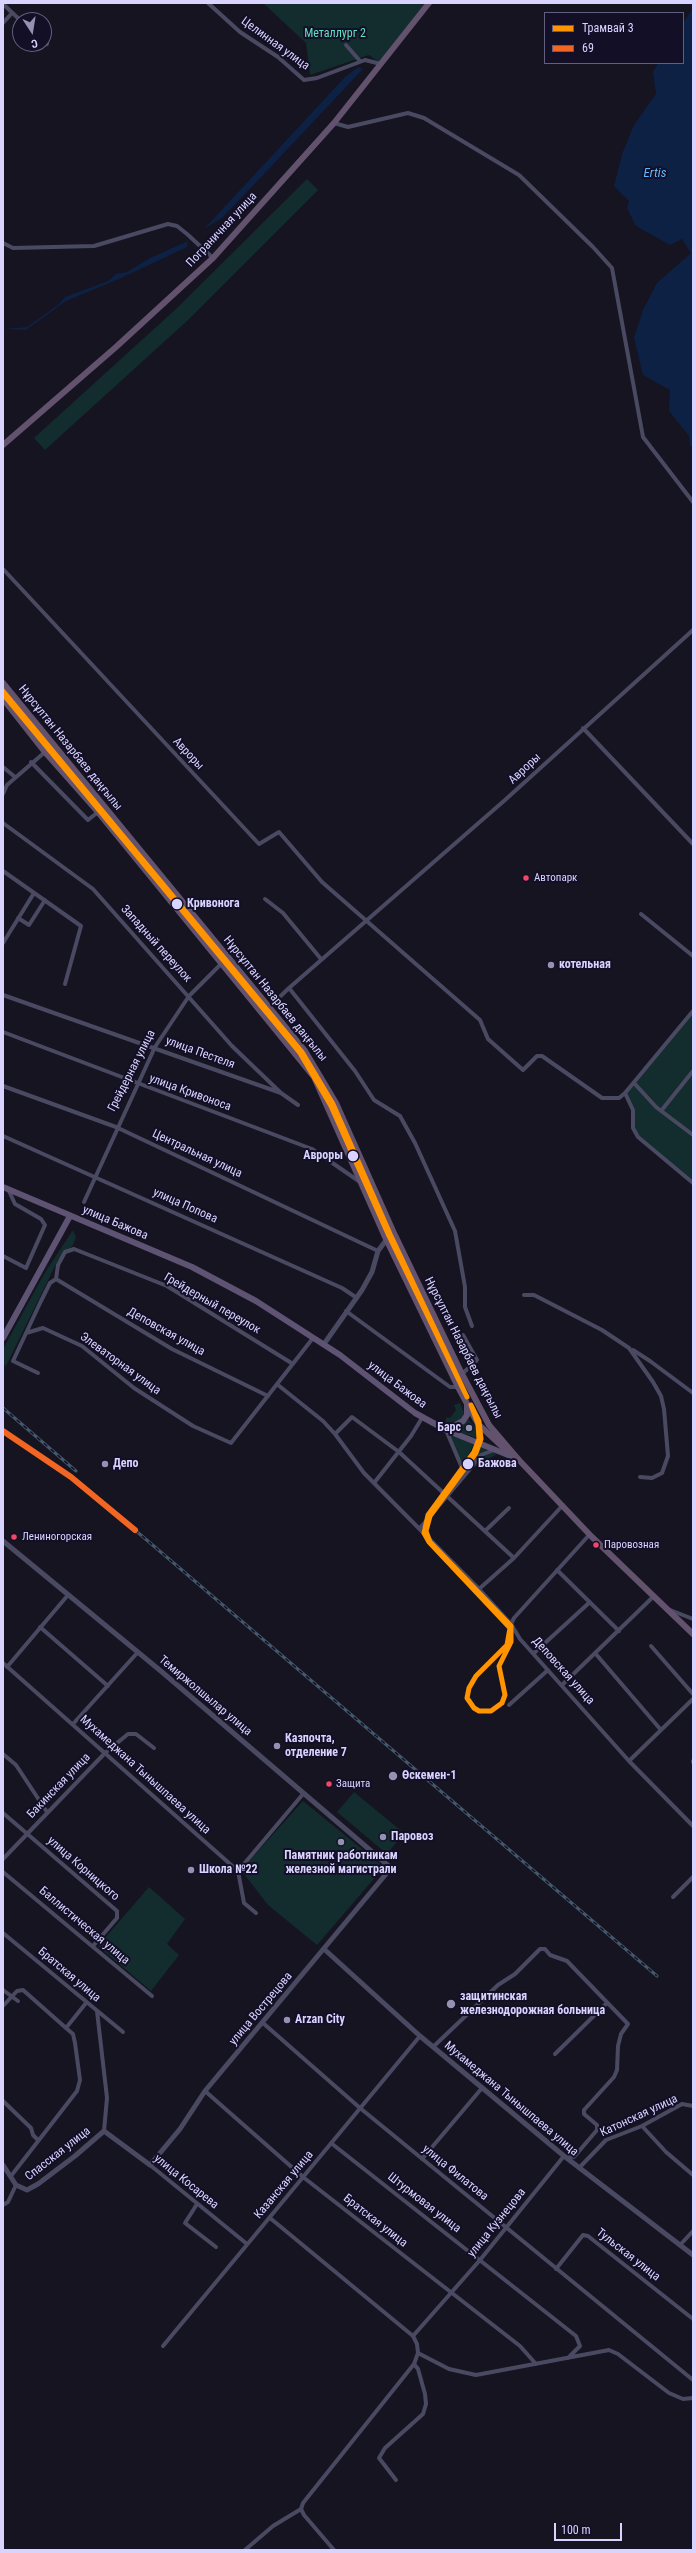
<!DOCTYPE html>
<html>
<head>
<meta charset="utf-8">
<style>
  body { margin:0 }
  #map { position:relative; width:696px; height:2553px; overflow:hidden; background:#161421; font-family:"Roboto Condensed",sans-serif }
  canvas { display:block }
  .frame { position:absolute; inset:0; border:4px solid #d9d4ff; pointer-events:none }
  .legend { position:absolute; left:544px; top:12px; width:140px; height:52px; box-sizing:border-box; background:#130f26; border:1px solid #625e7d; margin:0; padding:5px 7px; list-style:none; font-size:12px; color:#d9d4ff }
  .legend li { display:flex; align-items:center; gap:8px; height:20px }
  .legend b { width:20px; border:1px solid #625e7d }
  .north { position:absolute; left:12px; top:12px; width:40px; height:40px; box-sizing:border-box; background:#130f26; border:1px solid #625e7d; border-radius:50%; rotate:168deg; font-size:11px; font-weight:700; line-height:16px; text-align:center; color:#d9d4ff }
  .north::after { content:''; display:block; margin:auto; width:14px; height:18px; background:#9591b1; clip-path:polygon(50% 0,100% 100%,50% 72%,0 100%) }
  .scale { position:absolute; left:554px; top:2523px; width:68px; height:18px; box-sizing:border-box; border:2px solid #d9d4ff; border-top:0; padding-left:5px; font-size:12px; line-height:14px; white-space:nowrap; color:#d9d4ff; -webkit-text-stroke:3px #130f26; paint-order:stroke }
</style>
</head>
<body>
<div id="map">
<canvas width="696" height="2553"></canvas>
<div class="frame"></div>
<ul class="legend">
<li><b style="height:5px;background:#ff9300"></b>Трамвай 3</li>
<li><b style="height:5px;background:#f26522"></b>69</li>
</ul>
<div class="north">С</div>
<div class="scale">100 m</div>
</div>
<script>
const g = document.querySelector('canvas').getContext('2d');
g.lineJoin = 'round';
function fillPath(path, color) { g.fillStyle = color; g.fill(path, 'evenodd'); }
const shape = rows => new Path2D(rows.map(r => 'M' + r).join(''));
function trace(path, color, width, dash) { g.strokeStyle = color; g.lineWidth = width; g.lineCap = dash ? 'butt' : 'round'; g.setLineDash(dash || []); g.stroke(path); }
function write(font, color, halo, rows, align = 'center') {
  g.font = font + ' "Roboto Condensed",sans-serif'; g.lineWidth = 4; g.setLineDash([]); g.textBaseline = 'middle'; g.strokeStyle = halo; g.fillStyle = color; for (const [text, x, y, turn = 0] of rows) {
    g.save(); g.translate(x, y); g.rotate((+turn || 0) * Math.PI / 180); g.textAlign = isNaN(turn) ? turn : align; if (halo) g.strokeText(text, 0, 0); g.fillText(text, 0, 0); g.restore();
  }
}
fillPath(shape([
  [263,3,429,3,381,64,369,55,310,75,306,43],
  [307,179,318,190,187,321,45,450,34,438,176,309],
  [693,1011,693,1183,649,1148,633,1128,633,1110,625,1093],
  [73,1230,76,1237,73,1245,58,1260,6,1366,3,1363,3,1349,44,1274],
  [460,1403,464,1413,461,1419,456,1423,446,1424,445,1421,447,1417,450,1418,456,1410,454,1405],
  [468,1419,477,1428,477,1438,456,1431],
  [448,1434,474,1444,462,1466],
  [480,1447,497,1454,468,1471,468,1468],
  [354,1792,404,1833,387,1854,337,1812],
  [303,1801,384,1867,317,1945,268,1905,241,1870],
  [149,1887,185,1919,167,1944,179,1955,151,1991,98,1946]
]), '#132c2d');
fillPath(shape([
  [693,8,693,447,690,446,689,436,669,411,670,390,643,375,634,338,643,310,657,283,691,253,682,239,670,245,636,226,627,208,629,201,614,186,622,154,634,125,656,94,653,72,658,63,683,63,683,23],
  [358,67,363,69,263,175,222,218,204,229,345,77],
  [188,241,187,247,119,279,66,301,26,330,3,329,27,327,59,304,65,297,108,281,116,274,127,272,150,258]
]), '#0d2144');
trace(shape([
  [208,3,240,32,278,57,304,80,317,78,365,60,381,64],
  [3,4,20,20],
  [3,23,12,13],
  [44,41,47,44],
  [346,45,360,61],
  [334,123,348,127,408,113,424,118,519,175,593,247,612,268,643,437,693,502],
  [3,243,13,248,94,246,168,224,177,226,187,234,213,258],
  [3,569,259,844,279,832,322,882,480,1020,488,1039,523,1070,537,1056,542,1056,602,1098,619,1098,625,1093,693,1011],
  [583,728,693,844],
  [31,762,88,820,98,812],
  [3,767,15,777],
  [3,794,7,785,53,745],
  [3,823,93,889,232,1046,281,1093],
  [3,871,81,926,65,984],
  [265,899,283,913,321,959],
  [641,914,693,956],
  [18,918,29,925,45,900],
  [3,943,34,893],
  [289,988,355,1071,374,1100,400,1116,415,1143,455,1231,465,1287,465,1307,472,1326],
  [3,995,281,1093,298,1105],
  [262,1014,289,988,505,800,693,630],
  [3,1032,312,1149,363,1184,370,1181],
  [634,1083,656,1107,693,1135],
  [3,1086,116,1127,378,1251],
  [625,1093,633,1110,633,1128,638,1137,693,1183],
  [661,1111,693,1071],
  [3,1136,342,1288,357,1298],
  [84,1202,155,1047,189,996,221,964],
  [3,1256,26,1268,45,1225,41,1219,15,1204,8,1189],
  [56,1279,58,1265,65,1252,74,1249,167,1286,293,1364],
  [56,1279,172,1349,268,1396],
  [524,1295,534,1295,602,1330,629,1348,653,1382,661,1396,664,1409,668,1456,662,1473,652,1478,640,1477],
  [346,1311,450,1387,458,1387],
  [26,1333,43,1328,82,1346,134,1388,193,1426,231,1443,313,1338],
  [633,1350,650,1361,693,1393],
  [38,1373,13,1361,41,1301,50,1283,56,1279],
  [462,1374,477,1360,463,1335],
  [278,1385,323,1421,335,1434,364,1473,479,1589,511,1624,520,1639,629,1761,693,1826],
  [335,1434,352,1417,399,1452,514,1558],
  [465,1475,481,1455,494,1450],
  [374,1483,411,1436,422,1418],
  [420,1528,465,1475,446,1430],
  [485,1531,509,1508],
  [557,1570,619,1631],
  [479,1589,514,1558,563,1505],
  [670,1610,693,1619],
  [511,1624,514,1618,590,1534],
  [40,1627,108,1686],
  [651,1646,693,1694],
  [534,1653,590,1602],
  [595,1653,661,1730],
  [3,1663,238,1871,244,1903,256,1913],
  [7,1667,68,1595],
  [562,1685,654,1596],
  [509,1705,548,1670],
  [73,1724,138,1652],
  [3,1754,16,1765,47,1812],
  [629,1761,693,1699],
  [693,1761,693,1762],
  [3,1813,117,1911,117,1918,93,1946],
  [3,1859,105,1753,128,1734,136,1734,154,1748],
  [238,1871,303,1794],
  [3,1872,152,1996],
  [673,1897,693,1877],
  [3,1933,123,2032],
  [3,1990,18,2001],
  [3,2006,17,1991,23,1990,66,2028],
  [97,2011,107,2098,104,2131],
  [263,2023,360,2108,693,2380],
  [555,2054,607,2003],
  [205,2091,303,2177,520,2346,536,2364],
  [3,2101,31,2128,33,2135,38,2140],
  [642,2126,666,2152,693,2175],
  [331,2143,576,2336,580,2346,568,2358],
  [422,2159,482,2088],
  [150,2165,247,2244],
  [579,2168,606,2140,642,2126,682,2104,693,2106],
  [11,2176,77,2091,80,2080,75,2043,73,2034,66,2028,86,2003],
  [197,2204,185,2223,216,2247],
  [3,2205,8,2202,16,2185],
  [270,2218,413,2336],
  [680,2245,693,2231],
  [556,2269,583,2235,588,2236,693,2319],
  [163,2346,420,2036],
  [418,2353,449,2369,476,2375,609,2350,618,2354,669,2393,683,2399,693,2398],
  [396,2480,379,2458,385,2448,423,2414,426,2404,425,2394,418,2369,414,2364],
  [301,2509,303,2503,414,2364,418,2353,417,2344,413,2336,480,2260,564,2156,574,2157,597,2130,597,2125,584,2114,584,2110,614,2077,617,2070,618,2046,621,2034,628,2024,567,1961,550,1955,545,1949,540,1949,515,1974,498,1985,433,2047],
  [301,2509,304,2515,334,2550],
  [245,2550,273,2526,301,2509]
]), '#4a4962', 4);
trace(shape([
  [324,1344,362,1290,372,1272,378,1251,393,1231],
  [3,1541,162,1672,391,1868,205,2091,180,2129,150,2165,104,2131,75,2156,38,2184,27,2190,16,2185,3,2165],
  [324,1949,420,2036,564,2156,693,2255]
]), '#4a4962', 5);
trace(shape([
  [3,1187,192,1267,256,1301,340,1355,415,1413,446,1430,518,1459],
  [3,1338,70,1216],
  [446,1430,463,1421,467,1415,467,1405]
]), '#5e5373', 6);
trace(shape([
  [3,445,116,347,213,258,334,123,429,3],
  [3,683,305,1051,336,1103,393,1231,462,1374,489,1425,518,1459,591,1536,693,1634],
  [3,699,44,751,98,812,314,1077,386,1239,458,1387,478,1424,507,1451]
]), '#62526e', 6);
const rail = shape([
  [3,1408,76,1471],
  [135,1530,657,1976]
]);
trace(rail, '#43596b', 3);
trace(rail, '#130f26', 1.5, [4.5]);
trace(shape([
  [3,1431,71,1477,135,1530]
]), '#f26522', 6);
trace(shape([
  [3,691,302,1052,333,1104,390,1234,467,1397],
  [3,694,300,1053,331,1106,389,1236,467,1397],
  [471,1405,479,1421,481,1439,476,1453,430,1516,426,1531,430,1542,511,1626,511,1642,499,1666,505,1695,502,1703,491,1711,479,1711,474,1708,467,1698,469,1688,476,1676,507,1645,510,1628,429,1542,424,1533,428,1515,474,1452,479,1439,478,1424,471,1405]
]), '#ff9300', 5);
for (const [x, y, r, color] of [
  [526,878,3.5,"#f34667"],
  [177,904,6,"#d9d4ff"],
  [551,965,4,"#9591b1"],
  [353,1156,6,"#d9d4ff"],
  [469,1428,4,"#9591b1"],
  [105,1464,4,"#9591b1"],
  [468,1464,6,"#d9d4ff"],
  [14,1537,3.5,"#f34667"],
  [596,1545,3.5,"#f34667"],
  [277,1746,4,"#9591b1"],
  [393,1776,5,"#9591b1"],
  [329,1784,3.5,"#f34667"],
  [383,1837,4,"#9591b1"],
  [341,1842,4,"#9591b1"],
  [191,1870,4,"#9591b1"],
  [451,2004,5,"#9591b1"],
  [287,2020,4,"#9591b1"]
]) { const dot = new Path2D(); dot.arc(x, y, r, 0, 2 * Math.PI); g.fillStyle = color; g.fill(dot); trace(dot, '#130f26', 1.5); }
write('11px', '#d9d4ff', '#130f26', [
  ["Автопарк",534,878],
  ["Лениногорская",22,1537],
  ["Паровозная",604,1545],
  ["Защита",336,1784]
], 'left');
write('12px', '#5fe0c0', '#130f26', [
  ["Металлург 2",335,34]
]);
write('12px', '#d9d4ff', '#130f26', [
  ["Целинная улица",275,44,36],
  ["Пограничная улица",222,230,-47],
  ["Нұрсұлтан Назарбаев даңғылы",70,748,51],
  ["Авроры",188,754,47],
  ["Авроры",525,769,-43],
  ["Западный переулок",156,944,48],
  ["Нұрсұлтан Назарбаев даңғылы",275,999,51],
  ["улица Пестеля",200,1053,20],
  ["Грейдерная улица",132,1071,-63],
  ["улица Кривоноса",190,1093,20],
  ["Центральная улица",197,1154,25],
  ["улица Попова",185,1206,24],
  ["улица Бажова",115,1223,23],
  ["Грейдерный переулок",212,1304,30],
  ["Деповская улица",166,1332,29],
  ["Нұрсұлтан Назарбаев даңғылы",463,1348,63],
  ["Элеваторная улица",120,1364,36],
  ["улица Бажова",397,1385,37],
  ["Деповская улица",563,1671,48],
  ["Темиржолшылар улица",205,1696,40],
  ["Мухамеджана Тынышпаева улица",145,1775,42],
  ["Бакинская улица",59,1786,-46],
  ["улица Корницкого",83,1869,41],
  ["Баллистическая улица",84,1926,40],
  ["Братская улица",69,1975,40],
  ["улица Вострецова",261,2009,-50],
  ["Мухамеджана Тынышпаева улица",511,2099,40],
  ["Катонская улица",639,2116,-25],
  ["Спасская улица",58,2154,-38],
  ["улица Филатова",455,2173,39],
  ["улица Косарева",186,2182,39],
  ["Казанская улица",284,2185,-50],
  ["Штурмовая улица",424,2203,38],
  ["Братская улица",375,2221,38],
  ["улица Кузнецова",497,2223,-51],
  ["Тульская улица",628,2255,38]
]);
write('bold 12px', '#d9d4ff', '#130f26', [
  ["Кривонога",187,904],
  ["Авроры",343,1156,"right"],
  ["Бажова",478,1464]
], 'left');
write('bold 12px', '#d9d4ff', '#130f26', [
  ["котельная",559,965],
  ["Барс",461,1428,"right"],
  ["Депо",113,1464],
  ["Казпочта,",285,1739],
  ["отделение 7",285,1753],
  ["Өскемен-1",402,1776],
  ["Паровоз",391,1837],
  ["Памятник работникам",341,1856,"center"],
  ["железной магистрали",341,1870,"center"],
  ["Школа №22",199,1870],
  ["защитинская",460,1997],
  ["железнодорожная больница",460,2011],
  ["Arzan City",295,2020]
], 'left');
write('italic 13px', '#62b6ff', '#130f26', [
  ["Ertis",655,174]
]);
</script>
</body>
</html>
